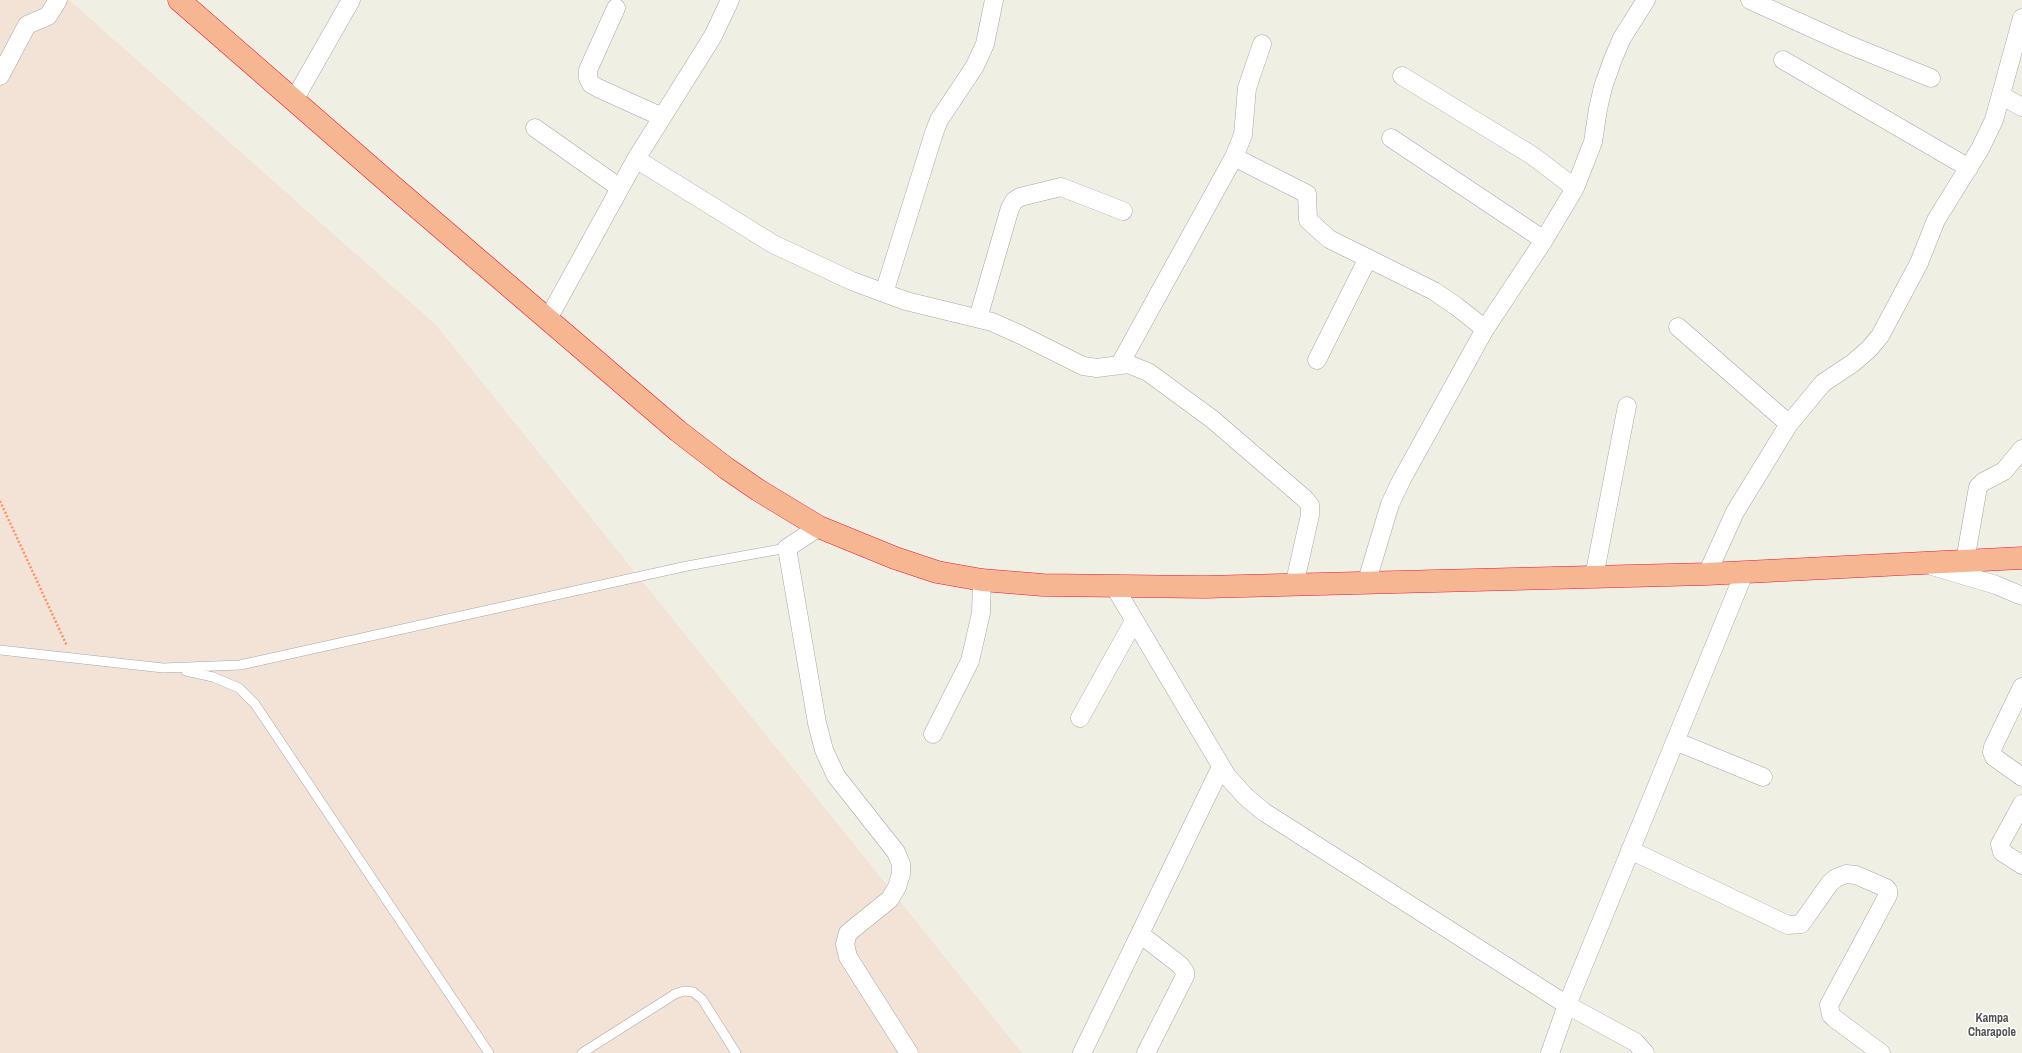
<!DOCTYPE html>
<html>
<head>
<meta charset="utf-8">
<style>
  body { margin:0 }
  canvas { display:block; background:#f0efe4 }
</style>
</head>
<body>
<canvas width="2022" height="1053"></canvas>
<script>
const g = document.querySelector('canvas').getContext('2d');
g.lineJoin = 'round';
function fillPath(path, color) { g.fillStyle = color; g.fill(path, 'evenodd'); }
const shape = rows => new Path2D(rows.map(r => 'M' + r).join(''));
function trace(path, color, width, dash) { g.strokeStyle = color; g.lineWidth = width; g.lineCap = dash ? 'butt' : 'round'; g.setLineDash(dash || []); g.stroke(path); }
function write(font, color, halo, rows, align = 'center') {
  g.font = font + ' "Archivo Narrow",sans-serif'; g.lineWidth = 3; g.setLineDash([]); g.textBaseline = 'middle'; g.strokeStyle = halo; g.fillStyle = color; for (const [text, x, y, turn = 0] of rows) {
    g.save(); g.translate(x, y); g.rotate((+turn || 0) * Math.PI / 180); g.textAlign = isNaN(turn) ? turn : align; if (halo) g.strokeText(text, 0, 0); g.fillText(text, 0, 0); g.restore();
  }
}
fillPath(shape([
  [0,0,69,0,436,325,1022,1053,0,1053]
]), '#f3e3d7');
const service = shape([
  [0,650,163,668,240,665,687,566,787,548],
  [186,671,213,677,239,688,255,704,489,1053],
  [582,1053,675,994,684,991,693,992,702,999,736,1053]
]);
const minor = shape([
  [1750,0,1847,44,1931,78],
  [616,8,588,70,588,78,591,84,598,88,662,117],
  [1783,60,1969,168],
  [0,76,27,25,48,16,58,0],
  [1402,76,1533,156,1575,188],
  [2002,96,2022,107],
  [294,100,351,0],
  [535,128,620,188],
  [1391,138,1544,240],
  [1234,157,1307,194,1308,220,1329,239,1434,291,1456,306,1485,329],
  [636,159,773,244,852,281,906,301,992,322,1021,335,1083,366,1097,368,1128,364,1148,372,1212,419,1305,499,1310,505,1310,515,1294,586],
  [884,293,934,133,939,120,975,66,985,44,994,0],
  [978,318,1010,208,1014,201,1020,197,1061,187,1123,211],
  [548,319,636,159,713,36,730,0],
  [1678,327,1789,424],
  [1317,360,1368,258],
  [1120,364,1234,157,1243,135,1247,88,1262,44],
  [819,527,787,548,817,723,824,750,836,776,896,852,901,864,901,874,897,887,890,899,848,933,845,944,848,957,909,1053],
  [1965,561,1978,487,1983,482,2004,471,2022,449],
  [1932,566,1996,585,2022,596],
  [1707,574,1735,512,1789,424,1823,383,1853,363,1869,349,1880,336,1919,263,1936,220,1980,149,1994,120,2022,18],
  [1594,577,1627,406],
  [1366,584,1390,504,1402,479,1485,329,1544,240,1575,188,1593,142,1598,109,1603,87,1613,59,1622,38,1646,0],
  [1114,586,1227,776,1246,797,1264,812,1567,1005,1635,1042,1645,1053],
  [2022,687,1993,747,1992,752,1994,757,2022,777],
  [1080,718,1134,621],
  [933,734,970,661,981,613,982,580],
  [1675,741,1763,777],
  [2022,804,2000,844,2002,852,2022,865],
  [1630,850,1788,925,1801,924,1830,883,1836,878,1846,874,1856,875,1886,888,1888,890,1888,895,1829,1005,1831,1015,1834,1018,1881,1053],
  [1140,934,1180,965,1185,972,1185,976,1146,1053],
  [1082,1053,1221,767],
  [1550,1053,1567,1005,1745,571]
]);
const trunk = shape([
  [179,0,390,184,678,431,726,468,758,490,819,527,895,558,937,572,982,580,1043,585,1204,587,1707,574,2022,558]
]);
trace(service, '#a6a6a6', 10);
trace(minor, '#a6a6a6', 19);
trace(trunk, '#e8183a', 23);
trace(shape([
  [0,501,67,646]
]), '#ff9267', 2.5, [2, 2]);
trace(service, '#fff', 9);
trace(minor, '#fff', 18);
trace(trunk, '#f6b691', 22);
write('bold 12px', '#525252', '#fff', [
  ["Kampa",1992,1019],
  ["Charapole",1992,1033]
]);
</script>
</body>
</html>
